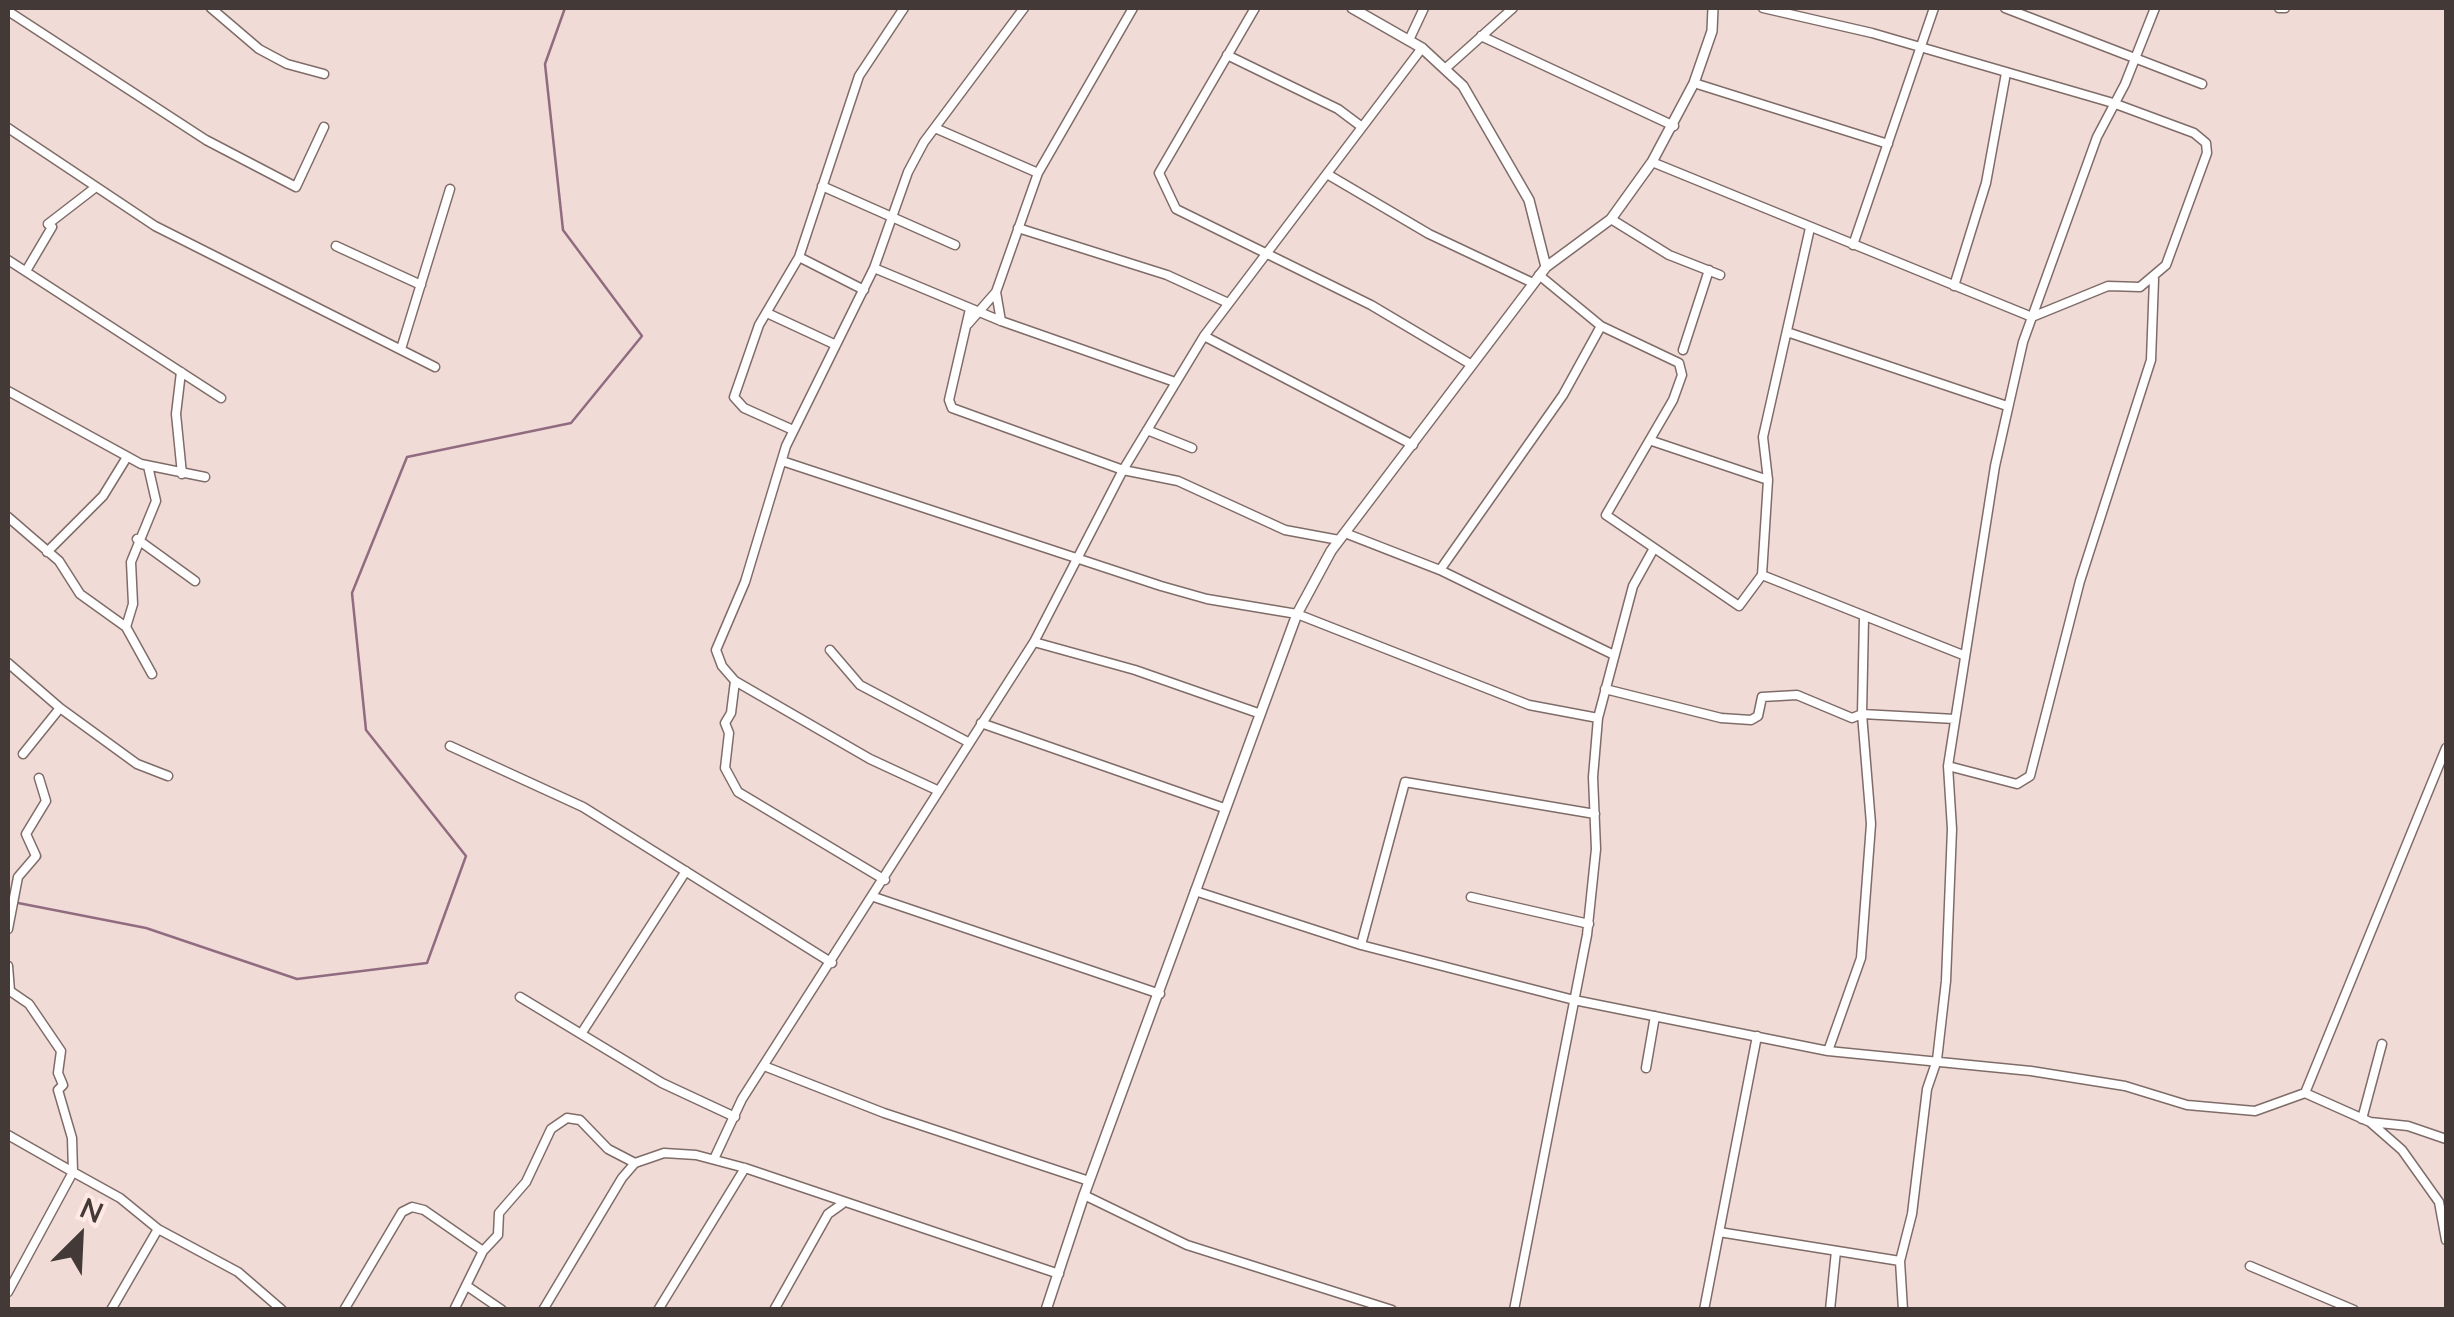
<!DOCTYPE html>
<html>
<head>
<meta charset="utf-8">
<style>
  body { margin:0 }
  #map { position:relative; width:2454px; height:1317px; overflow:hidden; background:#f1dbd7; font-family:Lato,sans-serif }
  canvas { display:block }
  .frame { position:absolute; inset:0; border:10px solid #433a38; pointer-events:none }
  .north { position:absolute; left:30px; top:1187px; width:100px; height:100px; -webkit-text-stroke:8px #ffe9e4; paint-order:stroke; rotate:24deg; font-size:28px; font-weight:700; line-height:40px; text-align:center; color:#433a38 }
  .north::after { content:''; display:block; margin:auto; width:35px; height:45px; background:#433a38; clip-path:polygon(50% 0,100% 100%,50% 72%,0 100%) }
</style>
</head>
<body>
<div id="map">
<canvas width="2454" height="1317"></canvas>
<div class="frame"></div>
<div class="north">N</div>
</div>
<script>
const g = document.querySelector('canvas').getContext('2d');
g.lineJoin = 'round';
const shape = rows => new Path2D(rows.map(r => 'M' + r).join(''));
function trace(path, color, width, dash) { g.strokeStyle = color; g.lineWidth = width; g.lineCap = dash ? 'butt' : 'round'; g.setLineDash(dash || []); g.stroke(path); }
trace(shape([
  [8,901,146,928,297,979,427,963,466,856,366,730,352,593,407,457,571,423,642,336,563,230,545,64,565,8]
]), '#916c81', 2.5);
const minor = shape([
  [211,8,259,49,287,64,324,74],
  [1255,8,1159,173,1176,209,1371,305,1472,365],
  [2005,8,2202,84],
  [2279,8,2285,8],
  [8,11,206,140,296,187,324,127],
  [1481,36,1674,126],
  [1409,40,1424,8],
  [1227,55,1338,109,1362,127],
  [1446,68,1513,8],
  [1694,83,1888,144],
  [8,128,155,226,435,367],
  [935,128,1038,173],
  [1652,162,2032,317,2108,286,2140,287,2166,265,2207,153,2206,143,2194,133,2113,103,1872,33,1763,8],
  [1327,174,1429,234,1533,283],
  [822,186,955,245],
  [1611,219,1669,255,1720,275],
  [1018,228,1167,275,1226,302],
  [1853,245,1934,8],
  [336,246,421,285],
  [799,257,864,290],
  [8,260,221,398],
  [874,268,1001,321,1175,382],
  [26,271,52,227,48,224,96,187],
  [1539,275,1601,326,1679,363,1682,375,1673,400,1606,515,1739,606,1762,575,1768,480,1763,437,1810,228],
  [1954,286,1986,183,2006,73],
  [996,292,1001,321],
  [970,309,949,400,952,408,1123,470,1178,481,1285,530,1339,540],
  [767,313,836,345],
  [968,324,996,292,1038,173,1133,8],
  [1787,332,2007,406],
  [1204,336,1413,445],
  [401,349,450,189],
  [1683,350,1709,270],
  [181,372,176,414,182,474],
  [8,391,141,464,205,477],
  [793,430,744,408,734,397,759,325,799,257,859,76,904,8],
  [1147,430,1192,448],
  [1652,441,1768,480],
  [782,461,1161,586,1207,599,1297,614,1529,705,1598,718],
  [8,517,59,561,80,594,126,627,152,674],
  [1345,533,1440,570,1614,655],
  [137,539,195,581],
  [47,552,103,496,127,457],
  [1440,570,1563,395,1601,326],
  [1762,575,1963,655],
  [126,627,133,604,131,562,156,501,148,466],
  [1034,642,1135,670,1258,713],
  [830,650,860,685,968,742],
  [8,663,60,708],
  [735,681,870,759,939,791],
  [1605,689,1721,718,1751,720,1758,716,1762,697,1797,695,1852,718,1862,714,1955,719],
  [981,723,1224,808],
  [450,746,583,807,832,963],
  [23,754,60,708,137,764,168,776],
  [1948,766,2017,784,2030,776,2080,581,2151,360,2154,279],
  [885,880,738,792,725,768,729,733,725,723,731,713,735,681,722,666,716,650,745,582,786,446,874,268,908,172,924,142,1024,8],
  [1195,891,1361,945,1574,1000,1828,1051,2031,1071,2125,1086,2187,1105,2255,1111,2305,1093,2370,1122,2402,1150,2439,1202,2446,1240],
  [874,897,1160,994],
  [1471,897,1589,924],
  [8,929,18,877,36,856,26,834,46,801,39,778],
  [1361,945,1405,782,1595,814],
  [8,966,10,991,29,1004,61,1051,58,1073,63,1085,58,1090,72,1138,73,1172,120,1198,158,1229,238,1272,282,1310],
  [520,997,662,1083,735,1117],
  [581,1034,686,871],
  [1828,1051,1861,958,1871,824,1862,714,1864,618],
  [764,1066,884,1113,1089,1181],
  [1646,1068,1655,1016],
  [2305,1093,2446,748],
  [2362,1119,2382,1044],
  [2370,1122,2408,1126,2446,1139],
  [8,1135,73,1172,8,1292],
  [714,1159,742,1099,1034,642,1123,470,1204,336,1422,48],
  [1084,1195,1187,1245,1392,1310],
  [1719,1232,1900,1261],
  [2250,1266,2354,1310],
  [467,1286,502,1310],
  [111,1310,158,1229],
  [344,1310,402,1212,412,1207,424,1210,483,1251],
  [454,1310,483,1251,498,1235,499,1213,526,1182,551,1129,567,1118,580,1120,608,1149,635,1163],
  [543,1310,622,1178,635,1163,664,1153,696,1155,745,1168,1059,1274],
  [658,1310,745,1168],
  [774,1310,828,1214,842,1204],
  [1514,1310,1587,935,1596,849,1593,777,1598,718,1633,586,1653,550],
  [1704,1310,1757,1036],
  [1830,1310,1836,1251],
  [1903,1310,1900,1261,1912,1214,1927,1089,1937,1060,1946,981,1952,829,1948,766,1995,466,2023,342,2097,137,2125,84,2155,8]
]);
const tertiary = shape([
  [1352,8,1422,48,1463,86,1529,200,1546,267],
  [1046,1310,1084,1195,1297,614,1331,551,1546,267,1611,219,1652,162,1694,83,1712,31,1713,8]
]);
trace(minor, '#7f6c68', 11);
trace(tertiary, '#7f6c68', 12);
trace(minor, '#fff', 8);
trace(tertiary, '#fff', 9);
</script>
</body>
</html>
